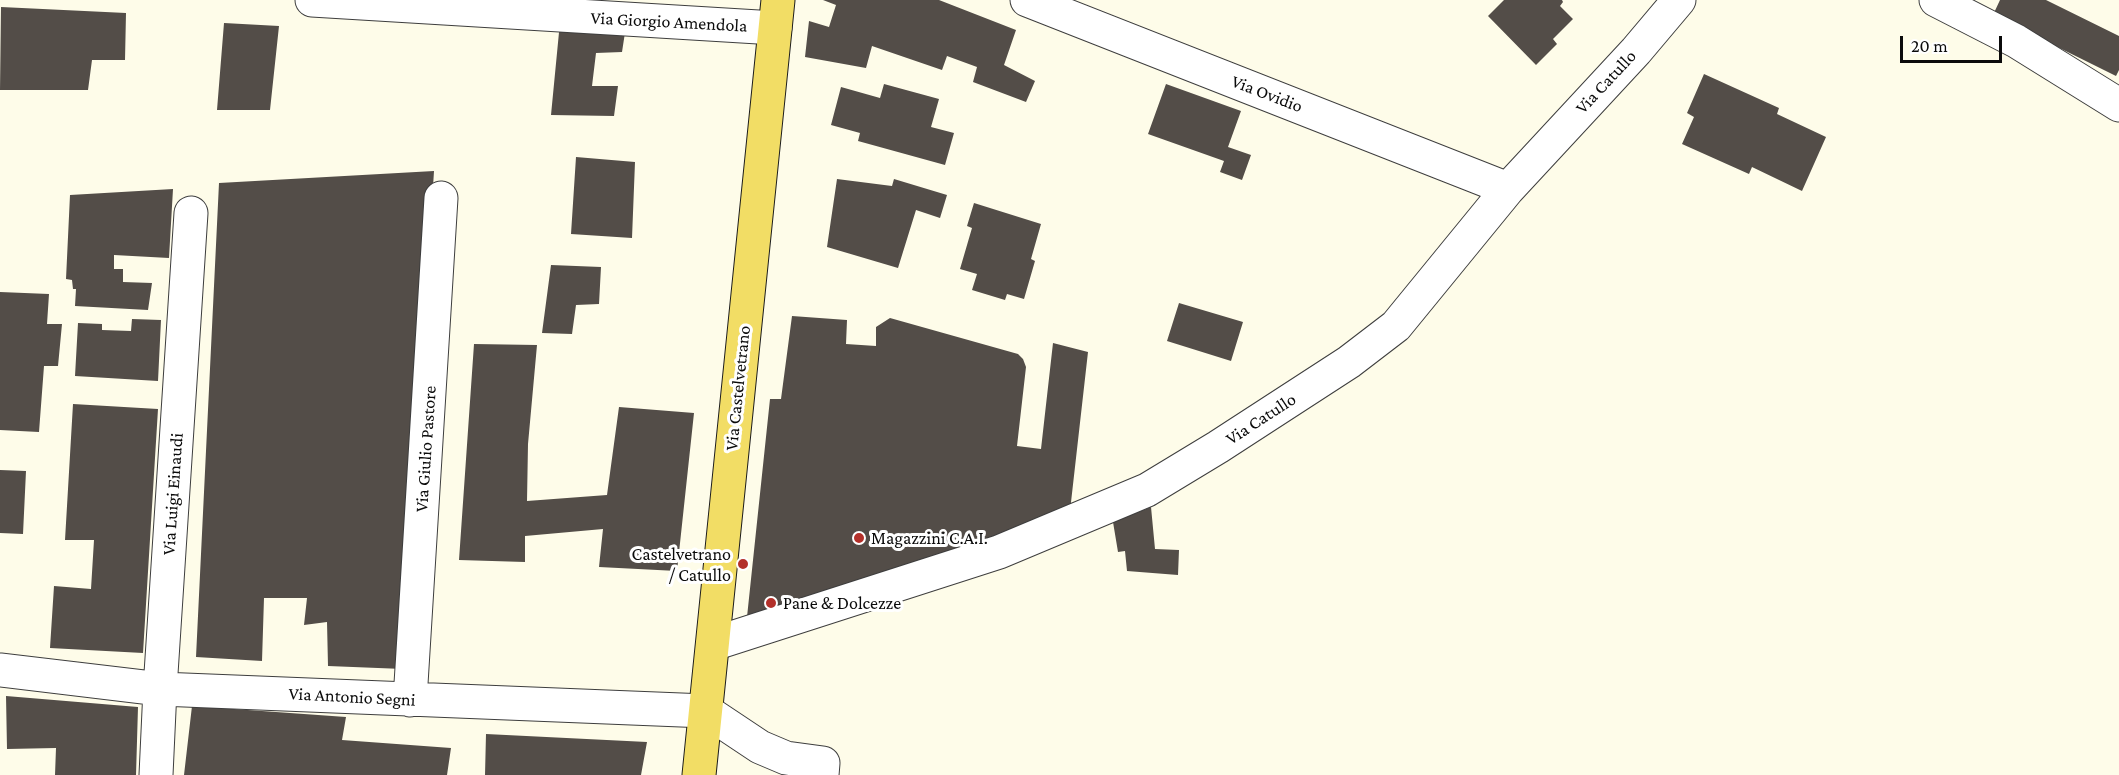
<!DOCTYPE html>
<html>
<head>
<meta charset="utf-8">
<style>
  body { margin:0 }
  #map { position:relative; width:2119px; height:775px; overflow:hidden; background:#fefce9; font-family:"Crimson Pro",serif }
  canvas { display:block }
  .scale { position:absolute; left:1900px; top:36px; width:102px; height:27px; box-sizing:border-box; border:3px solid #0b0b0b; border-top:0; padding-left:8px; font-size:18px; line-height:21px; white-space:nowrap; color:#0b0b0b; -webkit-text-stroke:4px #fff; paint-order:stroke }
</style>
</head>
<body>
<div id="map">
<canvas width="2119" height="775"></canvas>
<div class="scale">20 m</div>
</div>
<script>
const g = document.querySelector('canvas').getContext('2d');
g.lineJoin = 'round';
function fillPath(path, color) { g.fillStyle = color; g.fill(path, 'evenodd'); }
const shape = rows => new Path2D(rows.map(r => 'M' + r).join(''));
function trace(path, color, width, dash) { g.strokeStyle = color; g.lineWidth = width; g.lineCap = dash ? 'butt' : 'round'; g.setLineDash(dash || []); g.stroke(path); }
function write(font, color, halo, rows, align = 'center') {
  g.font = font + ' "Crimson Pro",serif'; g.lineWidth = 6; g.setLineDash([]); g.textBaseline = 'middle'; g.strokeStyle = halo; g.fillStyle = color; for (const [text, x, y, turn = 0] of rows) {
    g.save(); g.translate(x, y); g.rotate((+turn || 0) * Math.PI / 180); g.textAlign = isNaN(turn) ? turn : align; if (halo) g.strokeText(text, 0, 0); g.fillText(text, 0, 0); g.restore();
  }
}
fillPath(shape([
  [823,0,939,0,1016,30,1004,65,1035,81,1026,102,973,82,977,67,947,56,942,70,872,46,866,68,805,57,809,21,829,27,836,5],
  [1504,0,1562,0,1563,2,1560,6,1573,19,1553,39,1557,44,1536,65,1488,16],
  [2000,0,2046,0,2119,36,2119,70,2116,76,1993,15],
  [1,7,126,13,125,60,92,60,88,90,0,90],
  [560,22,626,26,622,52,596,53,592,86,618,86,614,116,551,115],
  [224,23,279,26,270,110,217,110],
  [1704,74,1779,108,1777,114,1826,137,1802,191,1752,167,1749,174,1682,144,1694,117,1687,113],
  [884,84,939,99,931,127,954,133,945,165,858,141,860,133,831,125,841,87,880,98],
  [1166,84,1241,111,1228,147,1251,155,1242,180,1220,172,1224,161,1148,134],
  [576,157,635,162,632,238,571,234],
  [434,171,403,669,328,666,327,622,304,625,307,598,264,598,262,661,196,657,219,183],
  [837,179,892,186,894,179,947,195,940,218,916,210,898,268,827,247],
  [173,189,169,258,114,255,114,269,123,269,123,282,152,283,148,310,75,306,76,289,73,289,72,280,66,279,70,195],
  [974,203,1041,224,1031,259,1035,261,1024,299,1007,294,1005,300,972,290,977,274,960,269,972,228,967,226],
  [551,265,601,267,599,304,576,305,572,334,542,333],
  [0,292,49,294,47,324,62,324,58,366,44,366,39,432,0,430],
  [1179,303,1243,322,1231,361,1167,341],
  [792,316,847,320,846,344,876,346,876,327,890,318,1018,354,1023,359,1026,367,1017,446,1041,449,1053,343,1088,352,1070,511,747,617,770,399,781,399],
  [132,319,161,320,158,381,75,376,78,323,102,324,102,330,131,331],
  [474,344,537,345,528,444,527,501,607,495,619,407,694,413,677,571,599,567,603,529,525,536,525,562,459,560],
  [73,404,158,409,143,653,50,648,54,586,91,589,94,540,65,540],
  [0,470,26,471,23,534,0,533],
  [1151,507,1155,549,1179,550,1178,575,1127,571,1125,551,1118,552,1113,522],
  [6,696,138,707,136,775,55,775,56,748,7,749],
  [192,706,346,717,342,740,451,748,447,775,184,775],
  [486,734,647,742,641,775,485,775]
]), '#534d48');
const minor = shape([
  [312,0,775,28],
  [1027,0,1508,189],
  [1936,0,2016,41,2119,105],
  [713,644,999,552,1147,490,1218,447,1349,362,1396,326,1508,189,1636,51,1679,0],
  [0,670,160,689,706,711,760,747,786,758,823,763,822,775],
  [410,700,441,198],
  [156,775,160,689,191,213]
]);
const major = shape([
  [699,775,778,0]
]);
trace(minor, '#3e3e3e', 35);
trace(major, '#1c1c1c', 35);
trace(minor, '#fff', 33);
trace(major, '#f2dd65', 33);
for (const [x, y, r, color] of [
  [859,538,6,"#b3302a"],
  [743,564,6,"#b3302a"],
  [771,603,6,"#b3302a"]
]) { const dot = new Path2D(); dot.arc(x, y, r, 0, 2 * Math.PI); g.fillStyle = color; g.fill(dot); trace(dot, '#fff', 2); }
write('18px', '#0b0b0b', '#fff', [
  ["Via Giorgio Amendola",669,22,3],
  ["Via Catullo",1606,82,-47],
  ["Via Ovidio",1267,94,21],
  ["Via Castelvetrano",738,388,-84],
  ["Via Catullo",1261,419,-33],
  ["Via Giulio Pastore",426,449,-86],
  ["Via Luigi Einaudi",173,494,-86],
  ["Via Antonio Segni",352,697,3]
]);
write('18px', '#0b0b0b', '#fff', [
  ["Magazzini C.A.I.",871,538],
  ["Castelvetrano",731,554,"right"],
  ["/ Catullo",731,575,"right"],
  ["Pane & Dolcezze",783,603]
], 'left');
</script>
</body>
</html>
